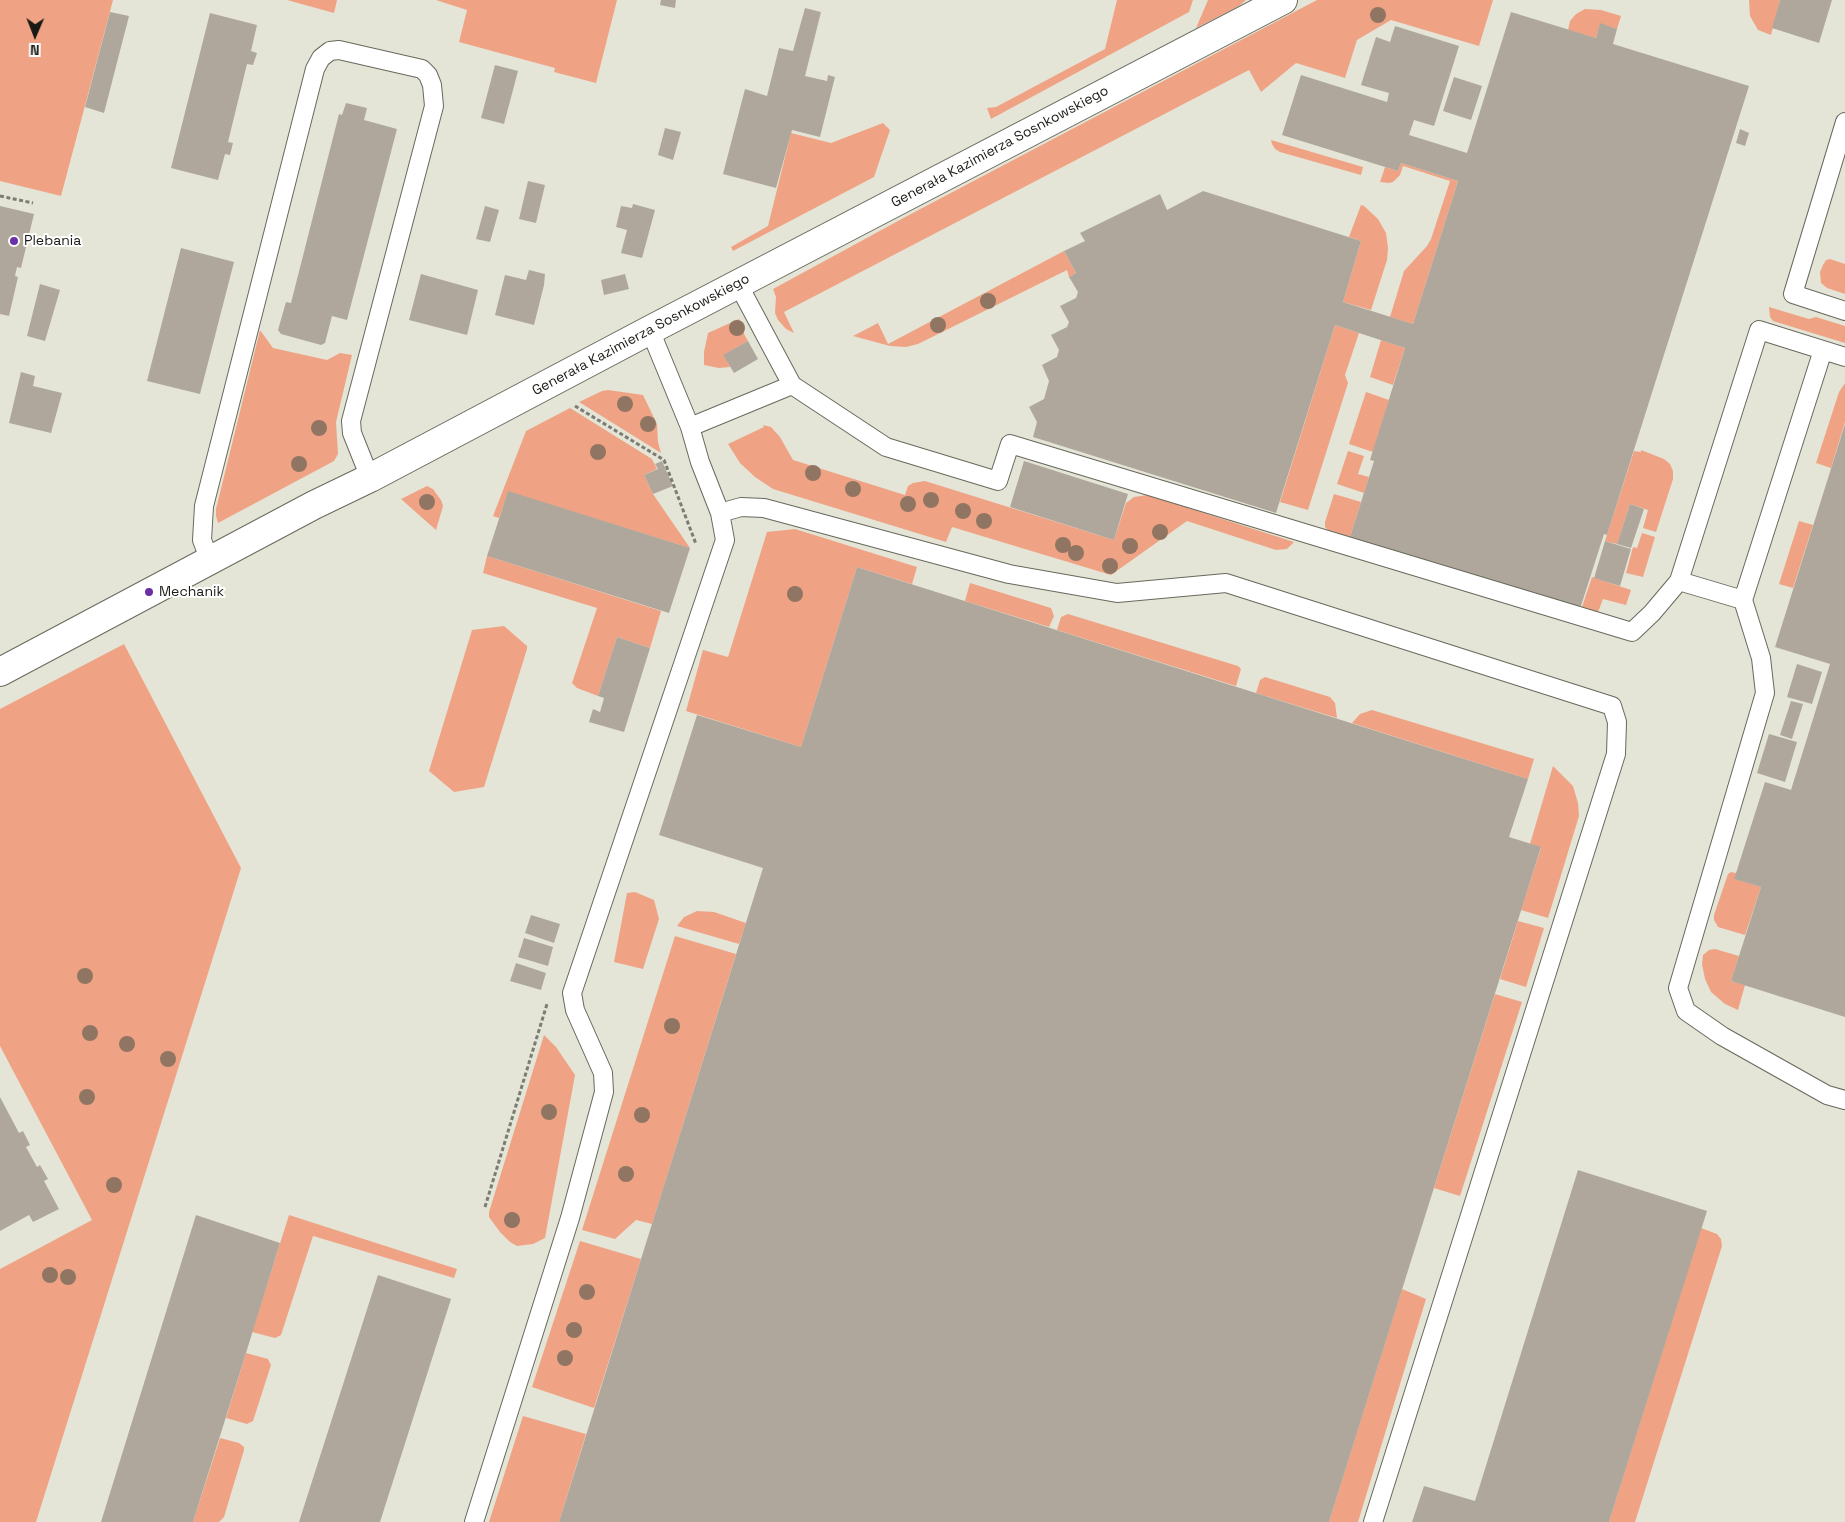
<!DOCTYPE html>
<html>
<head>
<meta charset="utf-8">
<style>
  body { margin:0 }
  #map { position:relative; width:1845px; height:1522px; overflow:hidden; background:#e4e5d7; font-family:"Space Grotesk",sans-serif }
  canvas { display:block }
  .north { position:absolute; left:10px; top:10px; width:50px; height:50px; -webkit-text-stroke:4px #fff; paint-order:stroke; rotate:181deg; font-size:14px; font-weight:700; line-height:20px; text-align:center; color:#1b1b16 }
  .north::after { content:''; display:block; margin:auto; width:18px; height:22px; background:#1b1b16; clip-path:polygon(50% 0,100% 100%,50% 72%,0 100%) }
</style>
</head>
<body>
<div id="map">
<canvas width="1845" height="1522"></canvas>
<div class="north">N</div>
</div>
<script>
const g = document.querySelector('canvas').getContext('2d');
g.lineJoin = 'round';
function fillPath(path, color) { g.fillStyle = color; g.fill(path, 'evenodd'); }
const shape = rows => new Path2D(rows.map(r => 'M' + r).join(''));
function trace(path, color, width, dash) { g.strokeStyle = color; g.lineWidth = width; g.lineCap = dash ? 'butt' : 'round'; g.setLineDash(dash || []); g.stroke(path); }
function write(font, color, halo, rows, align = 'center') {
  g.font = font + ' "Space Grotesk",sans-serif'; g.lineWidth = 4; g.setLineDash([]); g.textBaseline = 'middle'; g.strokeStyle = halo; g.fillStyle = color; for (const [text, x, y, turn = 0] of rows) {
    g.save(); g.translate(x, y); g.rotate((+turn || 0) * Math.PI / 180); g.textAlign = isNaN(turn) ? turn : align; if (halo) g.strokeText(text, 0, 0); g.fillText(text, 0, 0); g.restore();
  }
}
fillPath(shape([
  [0,0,113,0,61,196,0,181],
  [287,0,337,0,334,13],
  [436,0,617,0,596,83,554,72,555,68,459,42,467,10],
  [1117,0,1193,0,1189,12,991,119,987,108,996,107,1105,49],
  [1208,0,1246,0,1239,6,1196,28],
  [1317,0,1493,0,1479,46,1391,20,1357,40,1345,78,1296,63,1261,92,1249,70,784,312,794,333,786,329,778,320,775,313,776,297,773,289,909,215],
  [1749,0,1780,0,1771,35,1758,30,1750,16],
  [1585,9,1601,10,1621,16,1617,29,1600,24,1596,38,1568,30,1570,21,1576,14],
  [883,123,890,130,874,177,733,251,731,247,768,226,791,133,831,143],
  [1271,140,1363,167,1361,175,1280,152,1275,149,1272,144],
  [1401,163,1458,181,1413,324,1390,317,1404,271,1427,246,1431,239,1450,181,1403,166,1400,175,1393,182,1389,183,1380,182,1385,167,1398,171],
  [1361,205,1364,206,1378,219,1386,233,1388,248,1387,260,1371,310,1343,302,1361,241,1349,237],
  [1064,251,1076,273,1069,277,1067,270,918,344,906,347,890,346,853,336,878,323,888,344],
  [1830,259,1845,264,1845,294,1827,288,1821,283,1820,272,1823,265,1826,260],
  [1769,307,1809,319,1816,317,1845,326,1845,343,1773,321,1770,317],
  [739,319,744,329,744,334,748,341,724,355,730,367,719,368,704,365,704,352,708,333],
  [1335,325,1359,333,1345,375,1348,383,1308,510,1280,502],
  [260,330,273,348,327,360,340,353,352,355,336,422,338,454,334,461,218,523,216,516,216,509],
  [1381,340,1405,348,1393,385,1370,377],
  [1845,383,1845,422,1831,468,1816,463,1839,392],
  [608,390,643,395,657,424,658,442,661,453,579,402,602,391],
  [1366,392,1389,400,1373,452,1349,444],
  [570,408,652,459,657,469,644,475,653,494,690,548,508,492,499,518,493,516,526,431],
  [763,425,771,427,780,437,793,460,905,495,908,486,913,483,925,481,1114,540,1126,503,1134,497,1148,495,1294,542,1287,549,1276,550,1187,521,1111,575,952,527,946,542,773,489,755,477,740,463,728,444,764,427],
  [1641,450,1664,459,1670,464,1673,471,1673,479,1656,532,1643,528,1648,510,1630,504,1617,544,1605,541,1634,451,1641,452],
  [1348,451,1364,456,1358,474,1369,477,1364,493,1337,484],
  [427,486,433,489,441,500,443,506,436,530,401,499],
  [1334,494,1361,502,1350,537,1328,530,1325,527,1325,522],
  [1799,521,1813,525,1793,588,1779,584],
  [795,529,917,567,912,584,857,567,801,747,686,711,703,650,728,657,767,532],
  [1642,533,1655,537,1643,577,1626,573,1633,547,1637,548],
  [487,556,661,611,650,648,617,637,598,696,577,688,572,683,597,608,483,573],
  [1592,577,1631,590,1626,605,1603,599,1598,612,1582,607],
  [970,583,1051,608,1054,616,1049,627,965,601],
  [1068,614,1238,666,1241,669,1236,686,1057,630,1061,617],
  [504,626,527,646,527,649,484,787,454,792,429,771,472,630],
  [124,644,241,868,36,1522,0,1522,0,1269,92,1220,0,1046,0,709],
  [1265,677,1330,697,1335,703,1337,718,1256,693,1260,680],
  [1372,710,1534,759,1528,779,1352,723,1360,714],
  [1553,766,1573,786,1578,803,1579,816,1548,918,1521,910,1541,848,1530,844],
  [1731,872,1736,873,1735,879,1761,887,1745,935,1718,927,1714,920,1714,915,1728,874],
  [635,892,654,900,659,919,643,969,614,962,627,893],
  [697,911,714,912,746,923,739,944,677,926,684,917],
  [1518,921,1544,928,1526,987,1500,979],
  [675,936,736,954,652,1224,636,1220,615,1239,582,1230],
  [1715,949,1739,956,1731,981,1745,985,1738,1010,1725,1004,1711,992,1705,979,1702,964,1703,955,1709,950],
  [1495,994,1522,1002,1460,1196,1434,1188],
  [544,1035,556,1047,575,1075,545,1238,533,1244,517,1246,510,1242,500,1232,489,1217,489,1212],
  [289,1215,457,1269,454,1278,313,1236,281,1335,275,1338,252,1332],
  [1701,1228,1717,1234,1721,1239,1722,1246,1635,1522,1609,1522],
  [580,1241,641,1259,594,1408,532,1387],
  [1402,1289,1426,1299,1358,1522,1329,1522],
  [246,1353,268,1359,271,1365,253,1421,247,1424,226,1418],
  [523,1416,586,1434,559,1522,489,1522],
  [220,1438,239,1443,244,1447,244,1450,224,1517,219,1522,193,1522]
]), '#efa384');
fillPath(shape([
  [661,0,676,0,675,8,660,5],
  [1780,0,1832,0,1819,43,1772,28],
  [805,8,821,12,805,76,827,81,828,75,835,77,820,137,792,130,776,188,723,174,745,89,767,96,779,48,793,51],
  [110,12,129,16,104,113,85,107],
  [1511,12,1596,38,1600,23,1617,29,1613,44,1749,86,1607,535,1604,534,1580,609,1350,537,1374,461,1370,460,1405,348,1359,333,1335,325,1276,513,1033,437,1037,422,1029,407,1044,399,1049,381,1042,365,1057,357,1059,350,1051,335,1067,327,1069,322,1060,306,1076,298,1078,292,1069,277,1076,273,1064,251,1085,241,1080,233,1160,194,1167,210,1203,191,1361,241,1343,302,1413,324,1458,181,1401,163,1398,171,1282,135,1301,75,1387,102,1389,93,1361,85,1376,37,1390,42,1395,26,1459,46,1434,126,1414,120,1409,135,1467,153],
  [210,13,257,25,251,51,257,53,253,65,247,64,228,142,233,143,230,155,225,154,218,180,171,168],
  [495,65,518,71,504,124,481,118],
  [1454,77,1482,86,1471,120,1443,111],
  [346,103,367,108,364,120,397,129,347,320,332,316,325,343,321,345,281,334,278,330,286,302,291,303,339,114,342,115],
  [665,128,681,132,673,160,658,155],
  [1740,129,1749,133,1745,146,1736,143],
  [528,181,545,185,536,223,519,219],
  [633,204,655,210,642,258,621,253,627,230,616,227,621,206,632,208],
  [0,206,34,214,21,268,17,267,15,276,18,277,9,316,0,314],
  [485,206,499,210,490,242,476,239],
  [181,248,234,262,200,394,147,381],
  [529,270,545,274,544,285,534,325,495,315,505,275,526,280],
  [421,274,478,290,467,335,409,320],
  [625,274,629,289,604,295,601,280],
  [40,284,60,290,45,341,27,336],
  [748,341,758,359,734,373,723,355],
  [21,372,35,376,33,386,62,393,51,433,9,423],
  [1845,424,1845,1017,1731,981,1761,887,1734,879,1736,873,1765,782,1791,790,1830,664,1775,647],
  [662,461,673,486,653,494,644,475,658,469,655,464],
  [1024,461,1128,494,1114,540,1010,507],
  [508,491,690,548,669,613,487,556],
  [1630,504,1644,509,1631,548,1617,544],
  [1605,541,1631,549,1620,586,1594,578],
  [857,567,1528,779,1509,837,1541,847,1329,1522,559,1522,763,868,659,835,697,715,801,747],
  [617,637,650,648,624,732,589,722,593,709,600,712,604,698,598,696],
  [1797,664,1822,672,1812,704,1787,697],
  [1791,701,1803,704,1792,739,1780,735],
  [1769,734,1797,742,1785,782,1757,773],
  [531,915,560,924,554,943,525,933],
  [524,938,553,947,548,966,518,957],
  [516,963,546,973,541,990,510,981],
  [0,1097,19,1133,23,1131,30,1145,26,1147,37,1167,40,1165,48,1179,44,1181,59,1209,33,1222,29,1215,0,1231],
  [1578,1170,1707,1211,1609,1522,1412,1522,1424,1486,1475,1501],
  [196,1215,280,1243,246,1353,193,1522,101,1522],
  [378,1275,451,1299,380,1522,299,1522]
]), '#afa79c');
const service = shape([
  [1845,122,1793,294,1845,311],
  [738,284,792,385],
  [1823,350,1743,600,1761,658,1765,693,1678,988,1686,1011,1722,1036,1827,1095,1845,1100],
  [690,427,792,385,886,447,998,481,1010,444,1632,632,1652,613,1679,581,1743,600],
  [720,513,741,507,764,508,1009,574,1117,593,1226,583,1612,706,1617,722,1616,754,1373,1522],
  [210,561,202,540,204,506,315,69,321,58,330,51,339,50,422,69,428,75,432,85,434,106,351,421,352,433,370,478],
  [1679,581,1759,330,1845,357],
  [474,1522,570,1218,604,1092,603,1073,575,1010,572,993,725,540,720,513,700,462,690,427,650,330]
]);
const tertiary = shape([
  [0,672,314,505,370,478,650,330,1283,0]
]);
trace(service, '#68695c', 20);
trace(tertiary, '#68695c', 30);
trace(shape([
  [0,196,33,203],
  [575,406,664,460,696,544],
  [485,1207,547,1004]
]), '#7b7c73', 3, [4, 2.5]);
trace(service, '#fff', 18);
trace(tertiary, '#fff', 28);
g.fillStyle = '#907562';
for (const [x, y] of [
  [1378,15],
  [988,301],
  [938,325],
  [737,328],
  [625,404],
  [648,424],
  [319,428],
  [598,452],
  [299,464],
  [813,473],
  [853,489],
  [931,500],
  [427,502],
  [908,504],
  [963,511],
  [984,521],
  [1160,532],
  [1063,545],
  [1130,546],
  [1076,553],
  [1110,566],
  [795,594],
  [85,976],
  [672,1026],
  [90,1033],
  [127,1044],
  [168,1059],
  [87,1097],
  [549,1112],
  [642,1115],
  [626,1174],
  [114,1185],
  [512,1220],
  [50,1275],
  [68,1277],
  [587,1292],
  [574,1330],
  [565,1358]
]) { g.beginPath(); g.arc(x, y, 8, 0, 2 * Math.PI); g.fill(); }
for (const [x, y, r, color] of [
  [14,241,5,"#6c30a6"],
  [149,592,5,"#6c30a6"]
]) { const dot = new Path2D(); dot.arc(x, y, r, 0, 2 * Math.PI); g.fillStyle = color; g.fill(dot); trace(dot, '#fff', 2); }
write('14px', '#1b1b16', '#fff', [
  ["Generała Kazimierza Sosnkowskiego",1000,147,-28],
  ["Generała Kazimierza Sosnkowskiego",641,335,-28]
]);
write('14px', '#1b1b16', '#fff', [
  ["Plebania",24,241],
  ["Mechanik",159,592]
], 'left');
</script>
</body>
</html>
